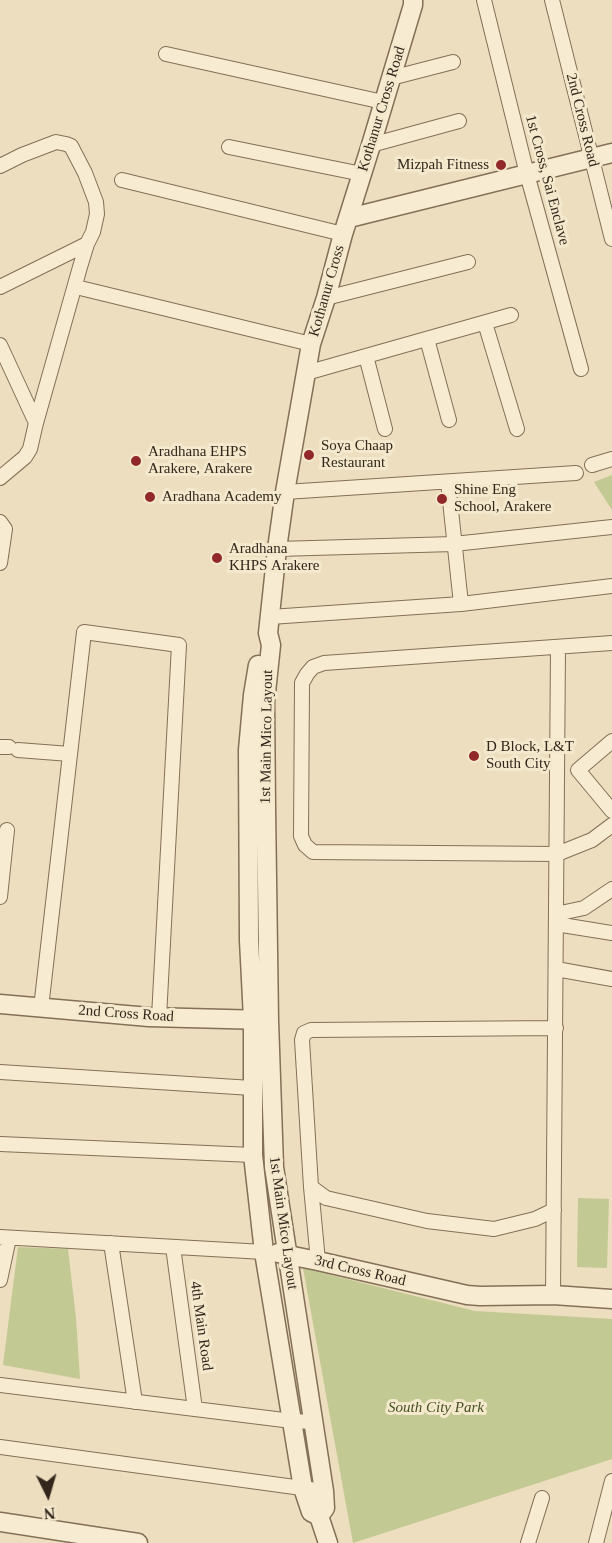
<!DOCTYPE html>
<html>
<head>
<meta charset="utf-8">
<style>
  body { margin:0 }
  #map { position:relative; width:612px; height:1543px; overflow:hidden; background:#ecdebe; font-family:Georgia,serif }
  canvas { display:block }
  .north { position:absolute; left:18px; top:1465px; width:60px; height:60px; -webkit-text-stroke:4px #f4e9cd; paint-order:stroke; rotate:175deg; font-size:16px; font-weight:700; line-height:24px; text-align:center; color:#33271c }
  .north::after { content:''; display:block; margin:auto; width:21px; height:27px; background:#33271c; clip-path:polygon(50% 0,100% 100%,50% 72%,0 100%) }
</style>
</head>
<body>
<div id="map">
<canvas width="612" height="1543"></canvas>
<div class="north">N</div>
</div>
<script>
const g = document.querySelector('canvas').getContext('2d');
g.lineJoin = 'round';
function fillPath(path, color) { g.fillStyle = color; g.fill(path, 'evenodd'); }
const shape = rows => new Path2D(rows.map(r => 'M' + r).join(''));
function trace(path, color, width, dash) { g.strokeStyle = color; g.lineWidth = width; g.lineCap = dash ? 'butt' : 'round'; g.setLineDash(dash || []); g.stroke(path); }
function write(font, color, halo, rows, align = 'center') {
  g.font = font + ' Georgia,serif'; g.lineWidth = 6; g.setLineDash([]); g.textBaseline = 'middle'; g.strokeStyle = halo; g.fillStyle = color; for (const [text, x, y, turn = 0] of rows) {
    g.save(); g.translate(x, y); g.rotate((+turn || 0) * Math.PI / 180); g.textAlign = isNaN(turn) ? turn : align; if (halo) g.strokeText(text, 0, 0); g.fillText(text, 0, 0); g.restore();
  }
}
fillPath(shape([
  [612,475,612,510,594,482],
  [578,1198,609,1199,607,1268,577,1267],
  [18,1247,68,1249,76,1318,80,1379,3,1365],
  [303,1268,475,1311,612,1319,612,1459,353,1543]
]), '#c3c993');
const minor = shape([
  [484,0,527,174,581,369],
  [552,0,612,239],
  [166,54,383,102],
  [391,78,453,62],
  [371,145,459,121],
  [229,147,362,174],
  [0,166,22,155,56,142,66,144,71,146,85,173,96,202,97,214,93,232,87,244,80,267,36,423,30,449,25,457,0,478],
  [122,180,343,234],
  [0,287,87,244],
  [76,287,311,344],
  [326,298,468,262],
  [485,323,517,429],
  [427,339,449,420],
  [0,345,36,423],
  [366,356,385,429],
  [306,373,511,315],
  [592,465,612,459],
  [448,482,461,604],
  [285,492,576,473],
  [0,522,5,529,0,563],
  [277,549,454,544,612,527],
  [270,617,461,604,612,586],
  [612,643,324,663,313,667,307,674,302,683,301,836,305,845,313,852,557,854,592,840,612,825],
  [612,741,578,770,612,811],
  [0,747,9,747],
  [18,750,70,754],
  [0,897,7,830],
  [556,914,584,908,612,889],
  [556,924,612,933],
  [556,969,612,979],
  [41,1008,84,632,179,645,159,1017],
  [0,1072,252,1088],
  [0,1144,253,1155],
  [311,1187,318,1261],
  [554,1210,535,1219,494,1229,427,1221,326,1198,311,1187,302,1040,304,1033,311,1030,556,1028],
  [0,1237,264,1252],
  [111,1243,135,1402],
  [173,1247,195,1409],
  [0,1280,9,1238],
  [553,1295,558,648],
  [0,1385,292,1421,313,1422],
  [0,1447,324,1491],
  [528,1543,542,1498],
  [596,1543,612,1481]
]);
const tertiary = shape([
  [349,218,612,153],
  [258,665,253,695,248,750,249,940,253,1019,253,1155,264,1252,303,1488,311,1512,319,1516,328,1543],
  [0,1004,149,1017,265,1020],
  [278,1253,318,1261,467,1295,480,1296,553,1295,612,1299],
  [319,1516,325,1508,324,1491,274,1167,269,1020,266,808,265,702,271,645,268,633,277,549,285,492,311,344,326,298,343,234,371,145,413,5,413,0],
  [0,1522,138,1543]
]);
trace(minor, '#846f57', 16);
trace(tertiary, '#846f57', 21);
trace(minor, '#f7ecd1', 14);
trace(tertiary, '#f7ecd1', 18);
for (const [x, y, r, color] of [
  [501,165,6,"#91292a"],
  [309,455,6,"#91292a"],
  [136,461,6,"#91292a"],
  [150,497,6,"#91292a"],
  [442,499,6,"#91292a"],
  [217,558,6,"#91292a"],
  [474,756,6,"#91292a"]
]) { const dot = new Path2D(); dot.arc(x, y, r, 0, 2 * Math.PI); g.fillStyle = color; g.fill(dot); trace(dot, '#f4e9cd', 2); }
write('15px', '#33271c', '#f4e9cd', [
  ["Kothanur Cross Road",382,109,-73],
  ["2nd Cross Road",582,120,76],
  ["1st Cross, Sai Enclave",547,180,75],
  ["Kothanur Cross",327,291,-74],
  ["1st Main Mico Layout",267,737,-89],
  ["2nd Cross Road",126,1014,4],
  ["1st Main Mico Layout",283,1223,82],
  ["3rd Cross Road",360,1271,13],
  ["4th Main Road",201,1326,82]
]);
write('15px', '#33271c', '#f4e9cd', [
  ["Mizpah Fitness",489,165,"right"],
  ["Soya Chaap",321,446],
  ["Restaurant",321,463],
  ["Aradhana EHPS",148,452],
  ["Arakere, Arakere",148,469],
  ["Shine Eng",454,490],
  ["School, Arakere",454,507],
  ["Aradhana Academy",162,497],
  ["Aradhana",229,549],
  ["KHPS Arakere",229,566],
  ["D Block, L&T",486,747],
  ["South City",486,764]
], 'left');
write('italic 15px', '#444f23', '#f4e9cd', [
  ["South City Park",436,1408]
]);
</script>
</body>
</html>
